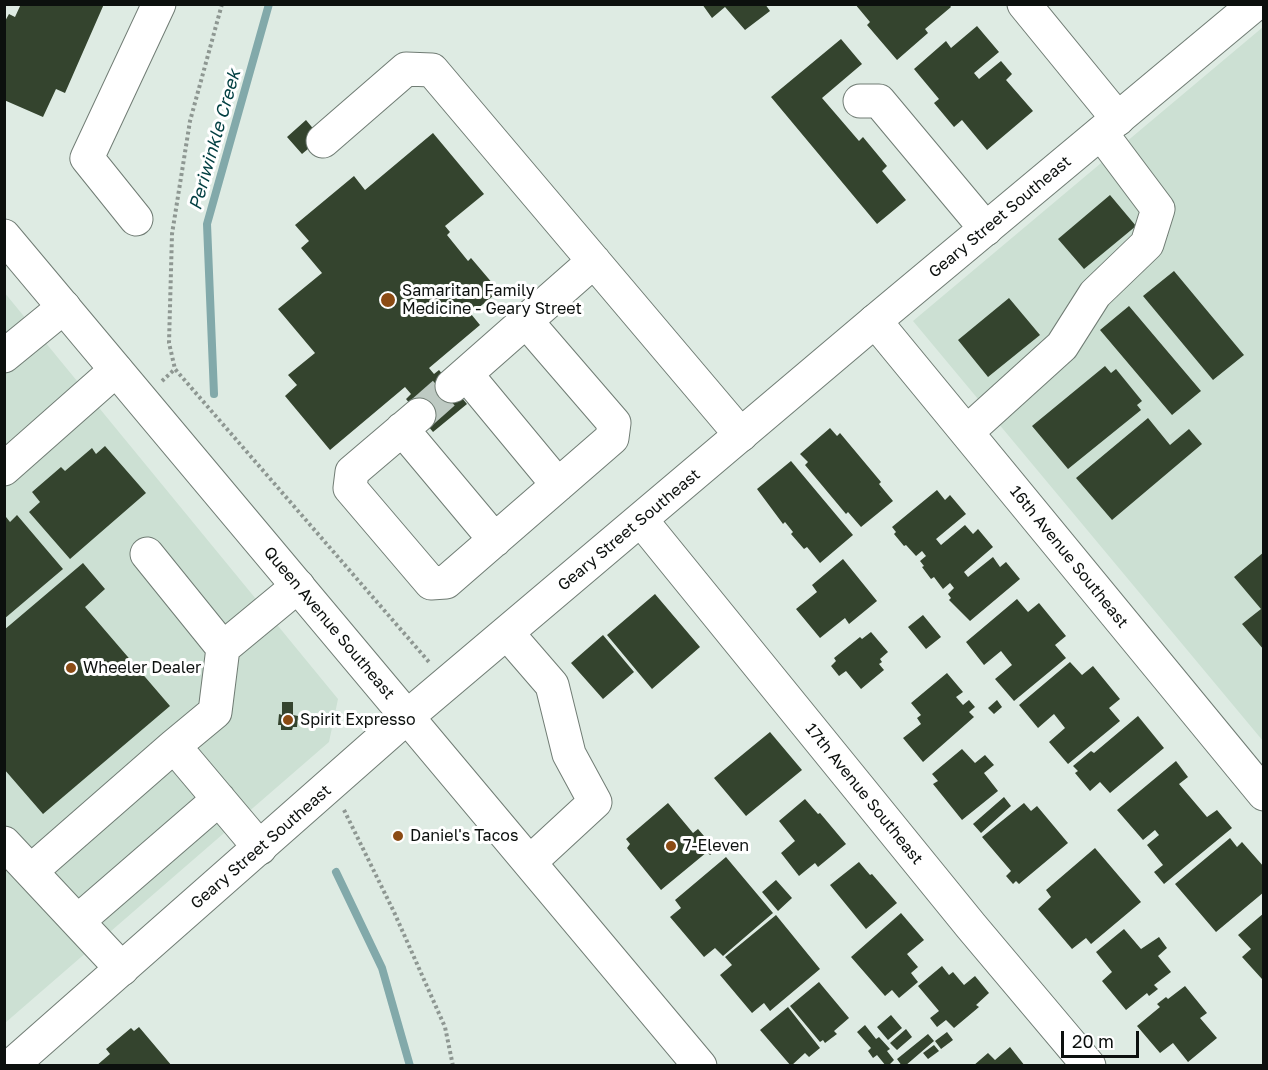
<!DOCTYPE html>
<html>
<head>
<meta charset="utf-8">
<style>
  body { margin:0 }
  #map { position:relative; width:1268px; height:1070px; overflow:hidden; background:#deebe3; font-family:"Golos Text",sans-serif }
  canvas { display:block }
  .frame { position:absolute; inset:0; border:6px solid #0c100e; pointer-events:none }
  .scale { position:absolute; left:1061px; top:1031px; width:78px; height:27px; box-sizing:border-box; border:3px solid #0c100e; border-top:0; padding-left:8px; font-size:18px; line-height:21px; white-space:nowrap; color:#0c100e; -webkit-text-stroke:4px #fff; paint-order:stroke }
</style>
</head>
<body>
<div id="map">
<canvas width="1268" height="1070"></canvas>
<div class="frame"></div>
<div class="scale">20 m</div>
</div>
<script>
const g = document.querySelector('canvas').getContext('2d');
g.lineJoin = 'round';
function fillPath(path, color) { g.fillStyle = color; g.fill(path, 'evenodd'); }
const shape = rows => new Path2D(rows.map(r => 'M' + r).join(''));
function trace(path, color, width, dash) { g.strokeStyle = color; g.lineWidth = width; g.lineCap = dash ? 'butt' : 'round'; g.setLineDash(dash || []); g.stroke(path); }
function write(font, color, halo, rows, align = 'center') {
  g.font = font + ' "Golos Text",sans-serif'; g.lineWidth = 6; g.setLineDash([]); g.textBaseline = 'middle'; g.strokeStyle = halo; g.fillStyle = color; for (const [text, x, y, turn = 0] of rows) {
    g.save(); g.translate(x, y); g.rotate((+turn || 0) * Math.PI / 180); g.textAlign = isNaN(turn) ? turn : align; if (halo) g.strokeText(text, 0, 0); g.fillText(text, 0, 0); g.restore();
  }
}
fillPath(shape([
  [1263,27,1263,741,913,321],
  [4,292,338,699,329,742,5,1023]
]), '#cce0d3');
trace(shape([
  [214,394,207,224,269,4],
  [336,872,382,968,410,1066]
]), '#82a9aa', 8);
fillPath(shape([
  [21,4,104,4,65,93,56,89,43,117,4,100,4,23,9,14,15,17],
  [702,4,765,4,770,11,745,30,725,7,712,18],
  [855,4,949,4,951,7,925,29,928,33,897,60,867,25,870,22],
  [977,26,999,52,974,73,979,79,1001,61,1012,74,1006,80,1033,111,987,150,962,120,954,127,934,103,939,99,914,69,946,41,951,48],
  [841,39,862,64,822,98,859,141,863,137,887,166,882,171,906,200,877,224,771,97],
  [306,120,321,138,302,154,287,137],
  [433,133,484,194,445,226,450,232,447,235,468,261,471,258,499,291,471,314,480,325,429,368,434,374,439,370,467,404,433,432,406,399,411,394,405,387,330,450,285,396,297,385,288,375,315,353,278,309,322,273,301,248,309,241,295,225,354,176,365,190],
  [1110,195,1136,226,1084,269,1058,239],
  [1174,271,1244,355,1213,380,1143,296],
  [1009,298,1040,335,988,377,958,340],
  [1129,306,1201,391,1172,415,1100,330],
  [1105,366,1111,373,1116,369,1142,401,1137,405,1141,410,1068,469,1032,426],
  [1148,418,1170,445,1189,429,1202,444,1112,520,1076,478],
  [830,428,837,436,840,433,881,482,879,484,893,501,861,527,848,512,846,514,805,465,808,462,800,454],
  [105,446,146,493,70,559,29,512,40,502,32,492,61,467,65,471,92,448,96,454],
  [791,461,853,535,820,563,807,547,804,549,791,534,793,532,785,522,783,524,757,489],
  [937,490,945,500,950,495,966,514,936,539,941,545,965,525,973,534,978,529,993,547,964,572,968,577,993,557,1000,567,1006,562,1020,579,970,621,949,600,951,598,948,594,954,588,950,583,943,589,934,577,931,579,922,567,924,566,920,561,926,556,922,551,916,556,906,545,904,546,894,534,896,532,892,527],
  [17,515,63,569,4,619,4,518,6,517,10,522],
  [1264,552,1264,650,1242,624,1261,609,1234,577],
  [843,559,877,601,849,624,845,618,820,638,796,609,817,592,812,585],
  [83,563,105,589,85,607,170,706,43,814,4,769,4,630],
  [655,594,700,647,652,689,607,635],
  [1017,599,1028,612,1039,603,1066,636,1055,645,1066,658,1014,701,995,679,1012,665,1001,651,984,665,966,642],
  [923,615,941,637,926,649,908,627],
  [871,632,888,652,880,659,882,662,879,664,884,670,861,689,846,671,839,676,831,666,836,661,834,658,860,637,862,639],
  [603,635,634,672,603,699,571,663],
  [1070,662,1082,675,1093,666,1120,699,1109,708,1120,721,1068,764,1049,742,1065,728,1054,714,1038,728,1019,705],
  [947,673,963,692,956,697,963,705,969,700,975,707,969,712,974,717,923,762,903,738,921,724,917,718,921,715,911,703],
  [997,700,1002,707,994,714,988,708],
  [282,702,293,702,293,715,298,716,297,727,293,727,292,730,281,730,281,725,278,725,279,714,282,715],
  [1138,716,1164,748,1110,793,1100,782,1090,791,1075,773,1078,771,1073,766,1091,751,1094,753],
  [770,732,802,770,746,816,714,778],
  [962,749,975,763,985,755,994,765,984,773,998,791,962,820,933,784,938,781,932,774],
  [1176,761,1188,777,1179,784,1207,817,1217,810,1232,828,1164,884,1154,872,1163,865,1147,845,1159,835,1155,830,1143,840,1117,810],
  [1004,797,1011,806,981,833,973,824],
  [805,799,818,814,820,813,846,844,818,867,815,863,799,876,781,853,795,841,779,821],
  [668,803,693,833,698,829,716,850,710,855,707,852,661,890,627,848,630,844,626,839],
  [1024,803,1031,811,1037,806,1068,843,1019,884,1016,881,1013,884,1006,876,1011,871,982,837],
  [1230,838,1237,847,1242,842,1264,867,1264,892,1216,932,1175,884],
  [1095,848,1141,902,1091,944,1086,938,1072,949,1038,909,1051,897,1046,890],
  [726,857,773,913,723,956,715,948,704,957,670,917,681,908,675,900],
  [859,862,870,875,872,874,897,903,866,929,830,885],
  [776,880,792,898,778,911,762,892],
  [901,913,924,940,907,954,918,967,911,973,918,982,899,998,892,990,885,996,851,957],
  [1264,913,1264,978,1262,979,1242,957,1251,949,1238,935],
  [776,915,820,969,770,1011,764,1003,752,1013,720,975,732,965,725,957],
  [1124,929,1141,949,1159,937,1167,948,1158,956,1171,972,1154,985,1158,989,1149,996,1147,993,1126,1010,1102,981,1112,972,1096,952],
  [942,966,949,975,953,972,964,985,975,976,989,993,976,1005,979,1007,954,1028,946,1020,937,1027,930,1018,939,1011,918,986],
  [819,982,849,1018,834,1031,837,1034,825,1043,823,1040,820,1042,790,1006],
  [1185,986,1207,1013,1200,1018,1217,1038,1188,1062,1173,1043,1160,1053,1137,1026,1160,1007,1157,1004,1166,997,1168,999],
  [788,1007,820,1048,809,1057,805,1053,791,1066,760,1030],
  [891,1015,902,1028,888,1040,877,1027],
  [865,1025,876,1039,879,1037,890,1049,887,1051,894,1060,888,1066,886,1066,877,1055,873,1058,868,1051,871,1048,857,1032],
  [139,1027,172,1066,96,1066,110,1054,106,1049,131,1028,134,1031],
  [906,1029,912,1037,897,1050,890,1043],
  [947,1032,953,1040,941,1049,935,1041],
  [928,1034,934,1041,905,1066,902,1066,897,1059],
  [934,1045,939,1051,928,1059,923,1053],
  [1010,1047,1025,1066,973,1066,988,1053,995,1060]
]), '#34442e');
trace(shape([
  [419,415,452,386]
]), '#becac3', 33, [33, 16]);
const minor = shape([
  [1024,4,1118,119],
  [860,101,879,101,986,229],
  [323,141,406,69,432,70,741,435],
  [136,219,87,158,159,4],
  [875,321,1264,794],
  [4,356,64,307],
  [466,374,558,485],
  [452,386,594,261],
  [419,415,352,472,350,488,431,583,446,582,612,438,614,423,526,321],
  [402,429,495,540],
  [967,432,1062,346,1095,294,1147,244,1158,209,1101,133],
  [4,469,116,370],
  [641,520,971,926,1089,1066],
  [147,554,223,648],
  [507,633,552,685,569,754,595,802,530,862],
  [4,843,122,969],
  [260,848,174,746,215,712,223,648,298,586],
  [31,871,174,746],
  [78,921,219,799]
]);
const major = shape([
  [4,236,700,1066],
  [11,1066,408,716,875,321,1255,4]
]);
trace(minor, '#707c74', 35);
trace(major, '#707c74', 35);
trace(shape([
  [222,4,190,121,172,234,169,343,175,369,429,662],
  [162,381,175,369],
  [344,810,394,912,445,1027,453,1066]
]), '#8e9792', 4, [3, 3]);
trace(minor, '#fff', 33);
trace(major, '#fff', 33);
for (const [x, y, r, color] of [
  [388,300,8,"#8b4b14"],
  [71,668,6,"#8b4b14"],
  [288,720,6,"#8b4b14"],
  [398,836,6,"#8b4b14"],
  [671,846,6,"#8b4b14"]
]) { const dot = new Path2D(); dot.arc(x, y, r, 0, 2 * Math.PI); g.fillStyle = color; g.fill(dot); trace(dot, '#fff', 2); }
write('16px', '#0c100e', '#fff', [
  ["Geary Street Southeast",1000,217,-40],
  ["Geary Street Southeast",629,530,-40],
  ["16th Avenue Southeast",1069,557,51],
  ["Queen Avenue Southeast",329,623,50],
  ["17th Avenue Southeast",864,794,51],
  ["Geary Street Southeast",261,847,-41]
]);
write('16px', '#0c100e', '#fff', [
  ["Samaritan Family",402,291],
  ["Medicine - Geary Street",402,309],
  ["Wheeler Dealer",83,668],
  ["Spirit Expresso",300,720],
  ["Daniel's Tacos",410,836],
  ["7-Eleven",683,846]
], 'left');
write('italic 18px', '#003e41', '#fff', [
  ["Periwinkle Creek",215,140,-74]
]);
</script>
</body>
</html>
